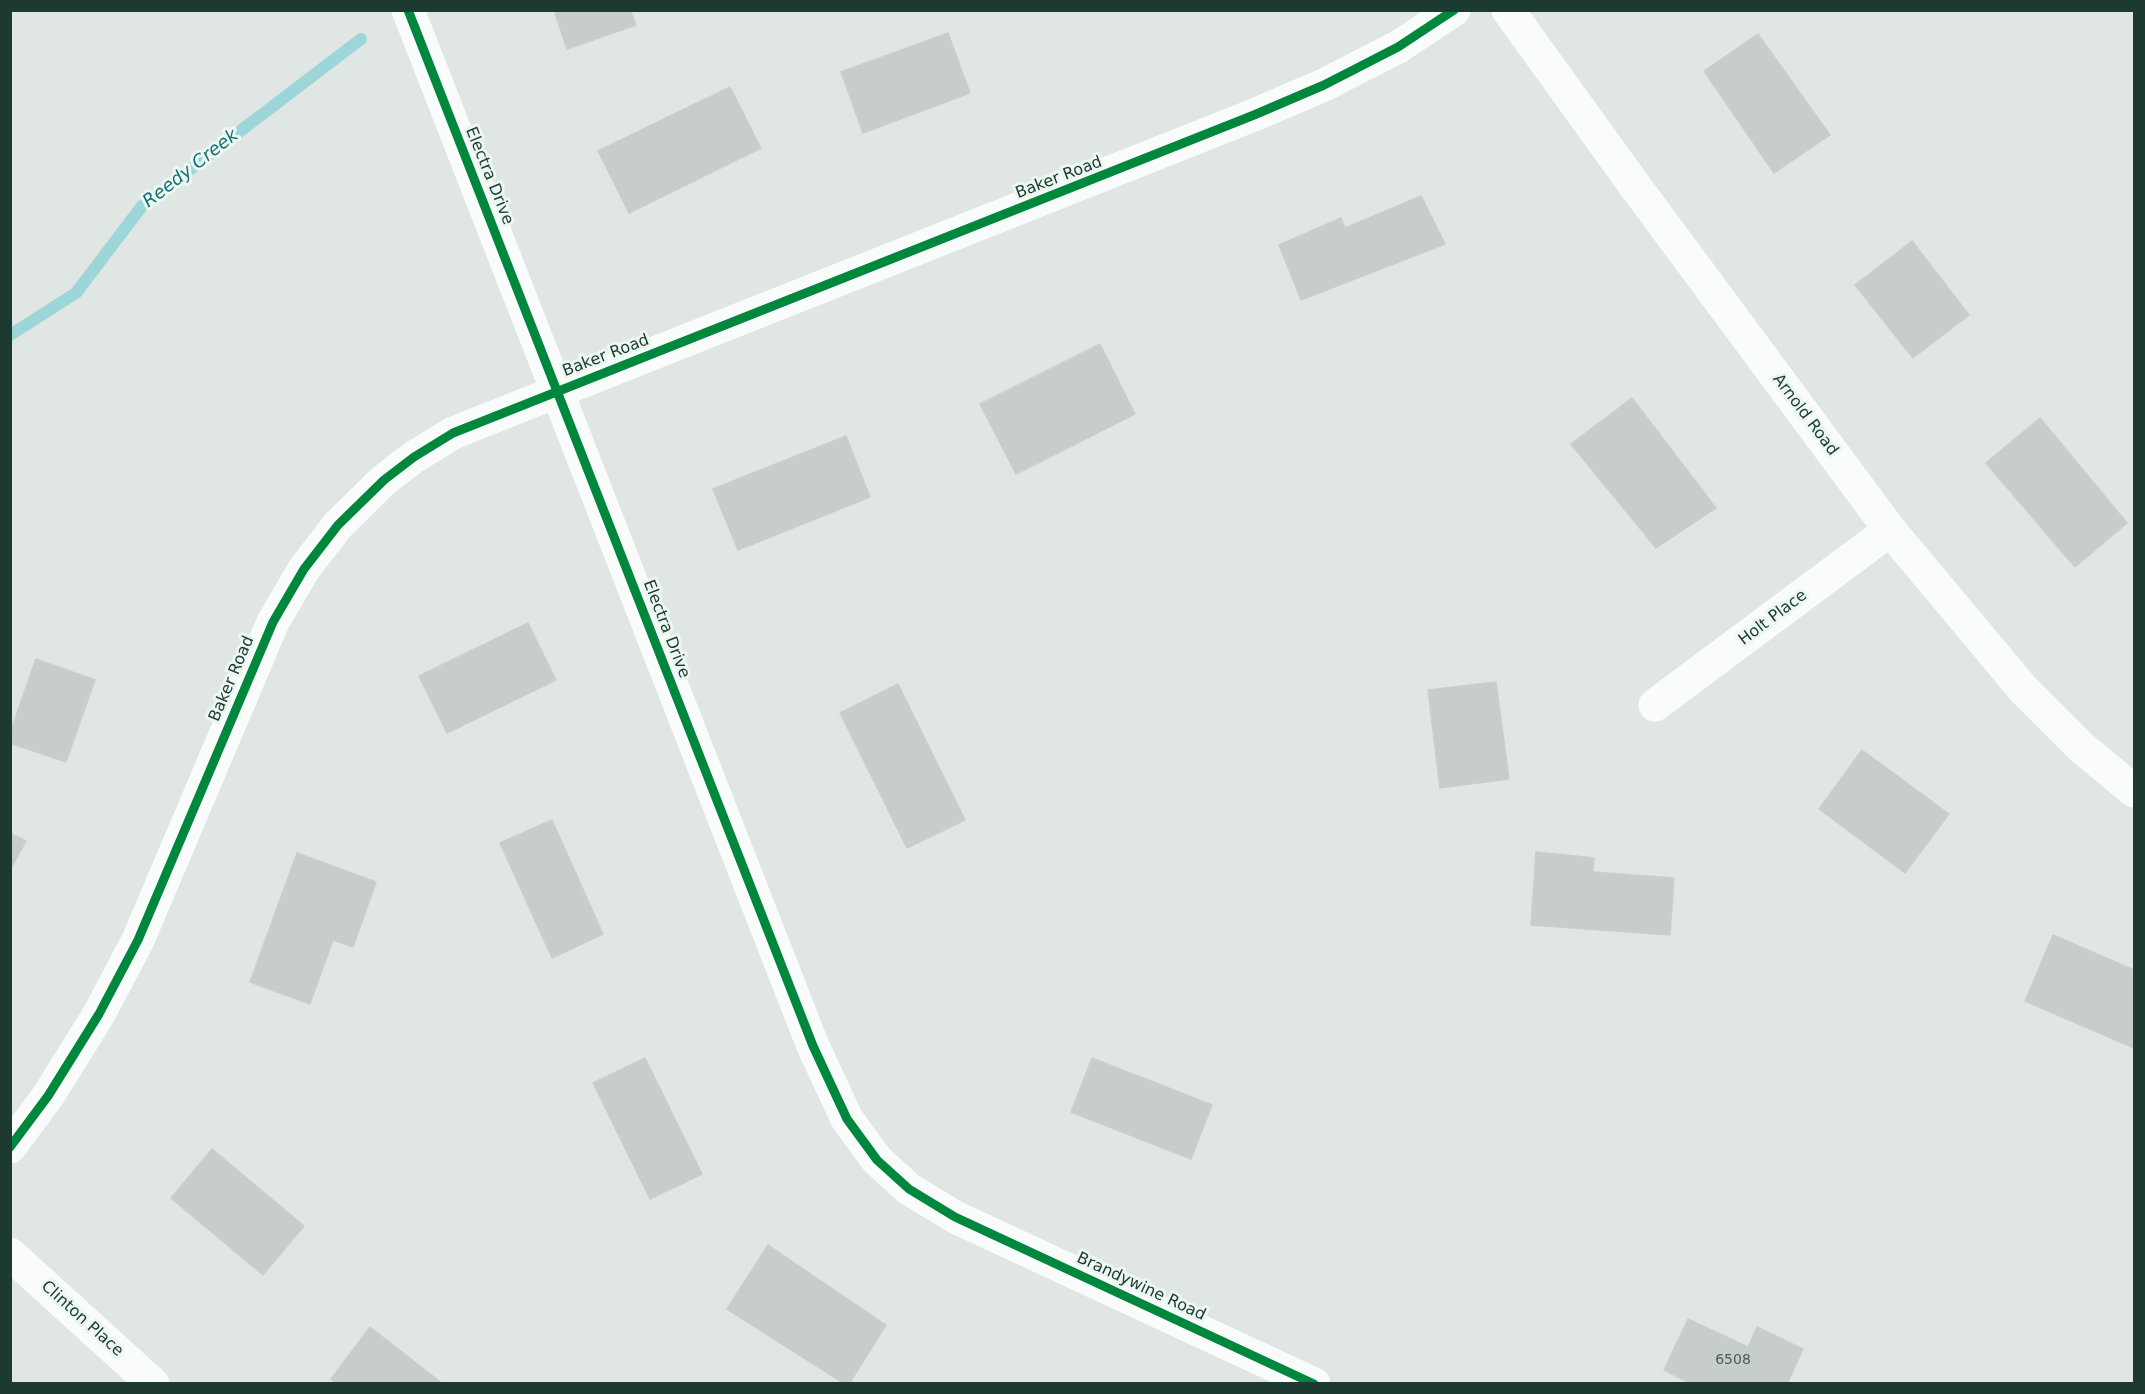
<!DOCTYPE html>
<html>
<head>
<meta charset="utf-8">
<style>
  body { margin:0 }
  #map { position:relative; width:2145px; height:1394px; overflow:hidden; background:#e0e6e3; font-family:"DejaVu Sans",sans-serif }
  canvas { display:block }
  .frame { position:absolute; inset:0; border:12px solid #1d3a30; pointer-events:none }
</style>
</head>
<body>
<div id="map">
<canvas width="2145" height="1394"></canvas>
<div class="frame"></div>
</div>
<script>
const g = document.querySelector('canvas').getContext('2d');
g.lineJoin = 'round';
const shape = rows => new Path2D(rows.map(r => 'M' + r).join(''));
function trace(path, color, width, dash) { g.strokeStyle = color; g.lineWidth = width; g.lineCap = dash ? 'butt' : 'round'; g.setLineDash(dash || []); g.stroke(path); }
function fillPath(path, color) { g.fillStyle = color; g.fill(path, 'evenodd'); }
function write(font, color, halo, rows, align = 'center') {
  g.font = font + ' "DejaVu Sans",sans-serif'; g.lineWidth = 6; g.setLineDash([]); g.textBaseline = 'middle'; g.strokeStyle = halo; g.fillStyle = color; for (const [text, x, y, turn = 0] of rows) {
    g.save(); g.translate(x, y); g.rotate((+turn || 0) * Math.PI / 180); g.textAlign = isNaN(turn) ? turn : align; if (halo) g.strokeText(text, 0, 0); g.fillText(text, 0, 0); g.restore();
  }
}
trace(shape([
  [10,335,76,293,142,206,361,39]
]), '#9cd6d8', 12);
const building = shape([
  [554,10,630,10,636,25,567,49,554,10],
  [948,33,970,93,863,133,841,72,948,33],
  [1758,34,1830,135,1774,173,1704,71,1758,34],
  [730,87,761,148,629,213,598,151,730,87],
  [1421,196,1445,244,1301,300,1279,245,1341,218,1345,228,1421,196],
  [1912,241,1969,315,1913,358,1855,285,1912,241],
  [1100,344,1135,414,1016,474,980,404,1100,344],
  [1632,398,1716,508,1656,548,1571,444,1632,398],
  [2040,418,2127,523,2075,567,1986,463,2040,418],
  [846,436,870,497,738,550,713,489,846,436],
  [528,623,556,680,447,733,419,676,528,623],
  [36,659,95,680,66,762,10,743,10,733,36,659],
  [1496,682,1509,779,1440,788,1428,690,1496,682],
  [898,684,965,820,907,848,840,713,898,684],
  [1862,750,1949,814,1905,873,1819,809,1862,750],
  [552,820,603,934,552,958,500,843,552,820],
  [10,833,26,841,10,870,10,833],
  [1536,852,1594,858,1593,872,1674,878,1670,935,1531,925,1536,852],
  [297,853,376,882,353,947,333,940,310,1004,250,982,297,853],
  [2053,935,2134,970,2134,1048,2025,1001,2053,935],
  [645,1058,702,1174,650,1199,593,1083,645,1058],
  [1092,1058,1212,1105,1191,1159,1071,1112,1092,1058],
  [212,1149,304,1226,263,1275,171,1198,212,1149],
  [768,1245,886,1325,849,1384,845,1384,727,1309,768,1245],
  [1688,1319,1748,1347,1757,1327,1803,1349,1787,1384,1692,1384,1664,1370,1688,1319],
  [370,1327,443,1384,337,1384,331,1379,370,1327]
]);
fillPath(building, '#c7ceca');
trace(building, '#c8cfcc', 1.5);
trace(shape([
  [408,10,813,1046,847,1119,877,1160,909,1189,955,1217,1314,1384],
  [1508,10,1635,186,1890,530,2024,690,2081,747,2134,791],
  [1655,705,1890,530],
  [10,1147,48,1096,99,1014,138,940,273,622,304,569,338,525,384,480,414,457,453,433,1254,115,1324,85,1398,47,1454,10],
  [10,1254,153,1384]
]), '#fafbfb', 33);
trace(shape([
  [408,10,813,1046,847,1119,877,1160,909,1189,955,1217,1314,1384],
  [10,1147,48,1096,99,1014,138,940,273,622,304,569,338,525,384,480,414,457,453,433,1254,115,1324,85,1398,47,1454,10]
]), '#00873e', 9);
write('14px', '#486057', null, [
  ["6508",1733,1360]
]);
write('16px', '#1d3a30', '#edf7f1', [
  ["Electra Drive",489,176,68],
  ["Baker Road",1059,178,-21],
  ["Baker Road",606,356,-21],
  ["Arnold Road",1805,415,53],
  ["Holt Place",1773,618,-37],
  ["Electra Drive",666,629,69],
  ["Baker Road",232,679,-67],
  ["Brandywine Road",1141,1287,25],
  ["Clinton Place",82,1319,42]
]);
write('italic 18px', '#147179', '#edf7f1', [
  ["Reedy Creek",191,169,-38]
]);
</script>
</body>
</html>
